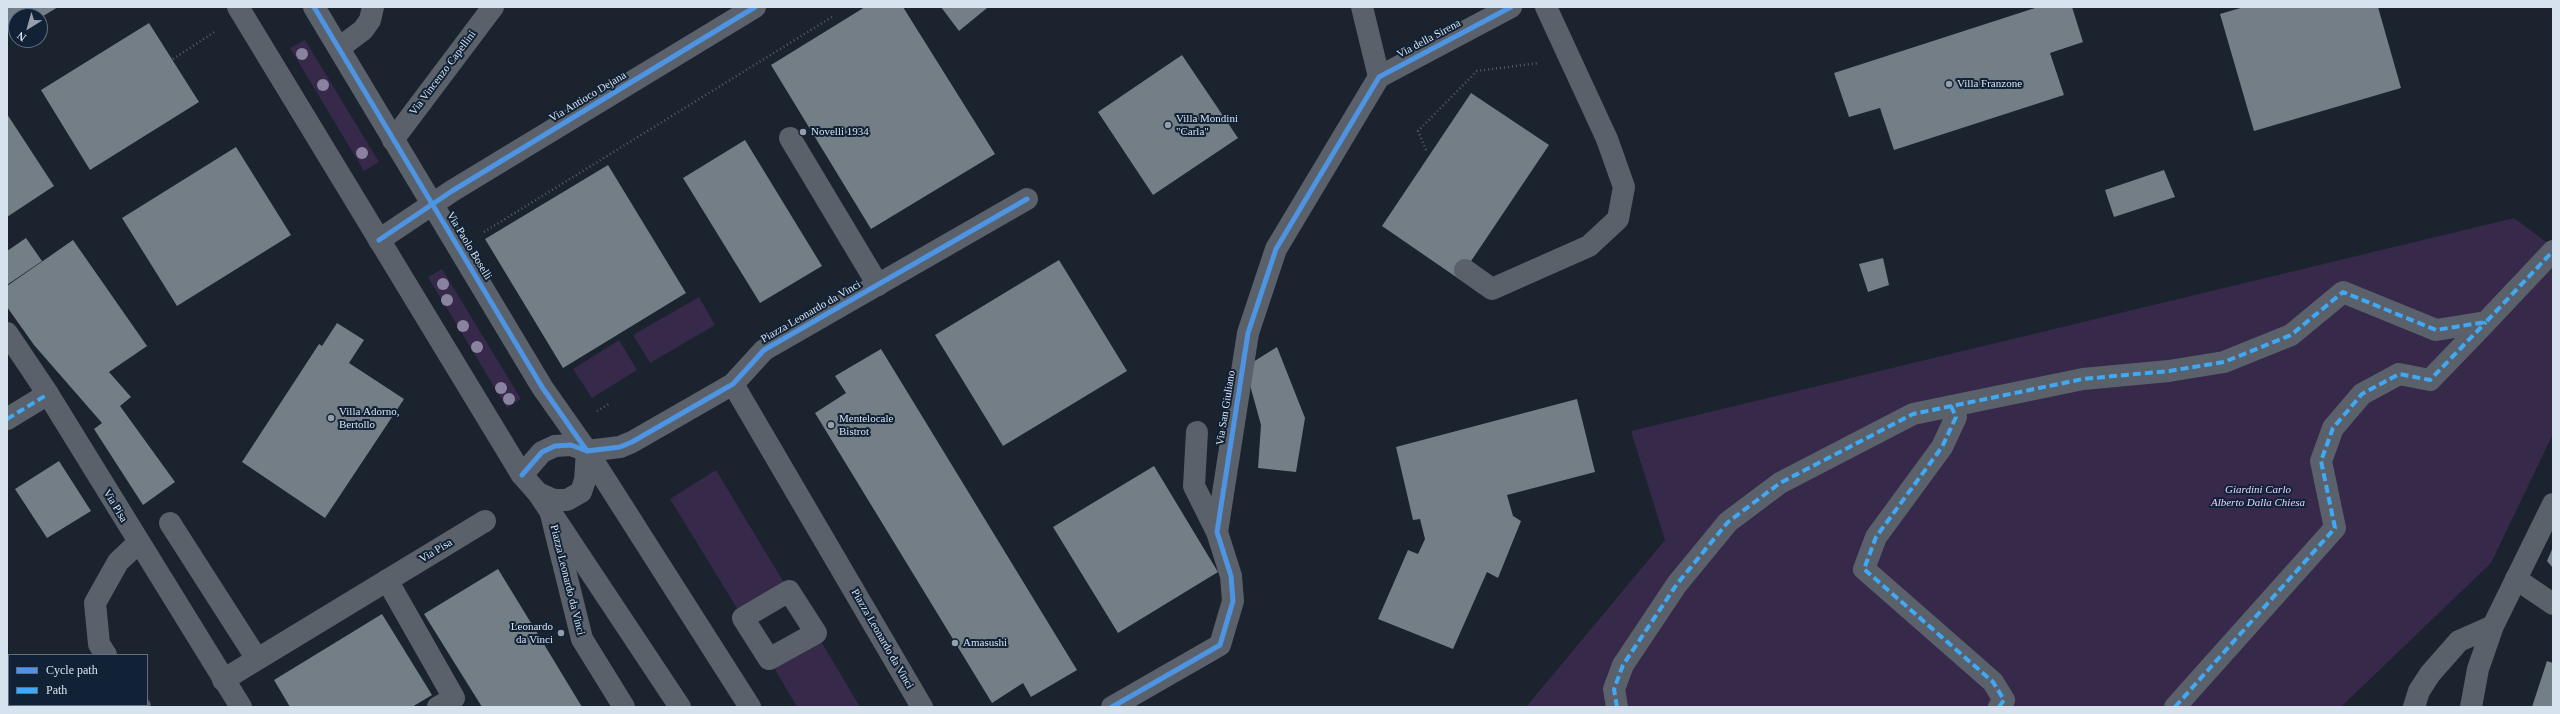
<!DOCTYPE html>
<html>
<head>
<meta charset="utf-8">
<style>
  body { margin:0 }
  #map { position:relative; width:2560px; height:714px; overflow:hidden; background:#1a232e; font-family:Georgia,serif }
  canvas { display:block }
  .frame { position:absolute; inset:0; border:8px solid #d7e2ef; pointer-events:none }
  .legend { position:absolute; left:8px; top:654px; width:140px; height:52px; box-sizing:border-box; background:#122236; border:1px solid #616f80; margin:0; padding:5px 7px; list-style:none; font-size:12px; color:#d7e2ef }
  .legend li { display:flex; align-items:center; gap:8px; height:20px }
  .legend b { width:20px; border:1px solid #616f80 }
  .north { position:absolute; left:8px; top:8px; width:40px; height:40px; box-sizing:border-box; background:#122236; border:1px solid #616f80; border-radius:50%; rotate:217deg; font-size:11px; font-weight:700; line-height:16px; text-align:center; color:#d7e2ef }
  .north::after { content:''; display:block; margin:auto; width:14px; height:18px; background:#959fab; clip-path:polygon(50% 0,100% 100%,50% 72%,0 100%) }
</style>
</head>
<body>
<div id="map">
<canvas width="2560" height="714"></canvas>
<div class="frame"></div>
<ul class="legend">
<li><b style="height:5px;background:#4d94e3"></b>Cycle path</li>
<li><b style="height:5px;background:#3fa9f5"></b>Path</li>
</ul>
<div class="north">N</div>
</div>
<script>
const g = document.querySelector('canvas').getContext('2d');
g.lineJoin = 'round';
function fillPath(path, color) { g.fillStyle = color; g.fill(path, 'evenodd'); }
const shape = rows => new Path2D(rows.map(r => 'M' + r).join(''));
function trace(path, color, width, dash) { g.strokeStyle = color; g.lineWidth = width; g.lineCap = dash ? 'butt' : 'round'; g.setLineDash(dash || []); g.stroke(path); }
function write(font, color, halo, rows, align = 'center') {
  g.font = font + ' Georgia,serif'; g.lineWidth = 4; g.setLineDash([]); g.textBaseline = 'middle'; g.strokeStyle = halo; g.fillStyle = color; for (const [text, x, y, turn = 0] of rows) {
    g.save(); g.translate(x, y); g.rotate((+turn || 0) * Math.PI / 180); g.textAlign = isNaN(turn) ? turn : align; if (halo) g.strokeText(text, 0, 0); g.fillText(text, 0, 0); g.restore();
  }
}
fillPath(shape([
  [305,40,379,162,364,171,290,48],
  [2514,218,2553,247,2553,434,2491,563,2341,707,1526,707,1665,540,1631,431],
  [442,269,521,399,507,408,428,277],
  [699,297,715,325,650,363,633,335],
  [619,340,637,370,592,398,573,369],
  [716,470,789,591,743,618,670,499],
  [816,633,860,707,797,707,769,659]
]), '#36294a');
fillPath(shape([
  [7,7,58,7,40,18,40,16,16,16,16,33,13,35,7,26],
  [865,7,903,7,995,154,871,229,771,65],
  [941,7,987,7,987,8,959,31],
  [2072,7,2083,42,2050,53,2064,95,1894,150,1880,108,1849,117,1834,73,2038,7],
  [2244,7,2378,7,2401,88,2254,131,2220,14],
  [149,23,199,102,90,170,41,90],
  [1182,55,1238,138,1153,195,1098,112],
  [1471,93,1549,145,1459,279,1382,226],
  [7,114,54,186,7,217],
  [745,140,822,266,760,303,683,178],
  [236,147,291,235,177,306,122,218],
  [608,165,686,293,563,368,485,239],
  [2164,170,2175,197,2114,217,2105,190],
  [26,238,42,261,7,285,7,251],
  [73,240,147,346,109,372,131,397,120,406,175,482,143,505,94,429,102,423,34,345,7,307,7,286],
  [1883,258,1889,285,1868,292,1859,264],
  [1059,260,1127,371,1003,446,935,335],
  [337,323,364,340,349,363,404,399,325,518,242,462,319,344,322,346],
  [1277,347,1305,418,1296,472,1258,468,1261,425,1245,367],
  [881,349,1077,670,1031,697,1023,683,992,703,815,413,846,393,835,376],
  [1577,399,1595,472,1507,495,1513,516,1521,521,1498,578,1487,572,1453,649,1378,619,1408,550,1418,554,1425,539,1420,519,1413,520,1396,447],
  [59,461,91,511,47,538,15,489],
  [1154,466,1218,572,1118,633,1053,527],
  [2553,547,2553,568,2547,561],
  [498,569,539,636,582,707,482,707,424,614],
  [382,614,432,695,412,707,290,707,274,680],
  [2547,661,2553,663,2553,707,2532,707]
]), '#737e86');
trace(shape([
  [173,59,216,31],
  [1426,150,1418,131,1477,71,1539,63],
  [484,232,832,17],
  [597,411,609,404]
]), '#575e65', 2.5, [1, 3]);
trace(shape([
  [790,138,878,285],
  [1465,270,1492,289,1589,246,1618,219,1624,187,1607,139,1546,7],
  [170,523,257,659],
  [2516,579,2553,604],
  [387,580,454,698,438,707],
  [223,680,485,521]
]), '#5a616a', 22);
trace(shape([
  [1951,406,1956,417,1942,447,1876,537,1864,569,1993,682,2004,700,1999,707],
  [7,419,48,394],
  [789,591,816,633,769,659,743,618,789,591],
  [1617,707,1614,689,1623,665,1677,584,1728,522,1780,483,1913,414,2083,379,2169,371,2224,362,2291,335,2343,292,2436,330,2486,322,2553,251],
  [2175,707,2335,528,2321,461,2333,428,2362,394,2399,374,2430,380,2486,322]
]), '#5a616a', 22);
trace(shape([
  [1362,7,1379,77],
  [339,48,363,30,370,20,373,7],
  [393,140,493,7],
  [379,240,452,191,755,7],
  [7,333,48,394,241,707],
  [733,384,922,707],
  [1197,432,1194,486,1217,532],
  [522,475,542,452,555,446,571,445,587,451,620,447,632,442,733,384,764,350,1027,199],
  [538,493,554,500,567,500,581,492,585,480,587,451],
  [106,655,99,644,95,603,118,562,138,543],
  [138,705,140,707],
  [1112,707,1220,645,1233,601,1231,576,1217,532,1248,333,1276,249,1379,77,1511,7],
  [2414,707,2419,691,2430,674,2459,641,2493,626],
  [2471,707,2478,669,2493,626,2553,504]
]), '#5a616a', 22);
trace(shape([
  [551,514,582,639,624,707]
]), '#5a616a', 22);
trace(shape([
  [238,7,522,475,538,493,680,707],
  [314,7,542,387,587,451,750,707]
]), '#5a616a', 22);
trace(shape([
  [1951,406,1956,417,1942,447,1876,537,1864,569,1993,682,2004,700,1999,707],
  [7,419,48,394],
  [1617,707,1614,689,1623,665,1677,584,1728,522,1780,483,1913,414,2083,379,2169,371,2224,362,2291,335,2343,292,2436,330,2486,322,2553,251],
  [2175,707,2335,528,2321,461,2333,428,2362,394,2399,374,2430,380,2486,322]
]), '#3fa9f5', 4, [8, 4]);
trace(shape([
  [314,7,542,387,587,451],
  [379,240,452,191,755,7],
  [522,475,542,452,555,446,571,445,587,451,620,447,632,442,733,384,764,350,1027,199],
  [1112,707,1220,645,1233,601,1231,576,1217,532,1248,333,1276,249,1379,77,1511,7]
]), '#4d94e3', 5);
g.fillStyle = '#89839f';
for (const [x, y] of [
  [302,54],
  [323,85],
  [362,153],
  [443,284],
  [447,300],
  [463,326],
  [477,347],
  [501,388],
  [509,399]
]) { g.beginPath(); g.arc(x, y, 6, 0, 2 * Math.PI); g.fill(); }
for (const [x, y, r, color] of [
  [1949,84,4,"#959fab"],
  [1168,125,4,"#959fab"],
  [803,132,4,"#959fab"],
  [331,418,4,"#959fab"],
  [831,425,4,"#959fab"],
  [561,633,4,"#959fab"],
  [955,643,4,"#959fab"]
]) { const dot = new Path2D(); dot.arc(x, y, r, 0, 2 * Math.PI); g.fillStyle = color; g.fill(dot); trace(dot, '#122236', 1.5); }
write('11px', '#d7e2ef', '#122236', [
  ["Via della Sirena",1429,39,-28],
  ["Via Vincenzo Capellini",443,73,-53],
  ["Via Antioco Dejana",588,97,-31],
  ["Via Paolo Boselli",469,246,59],
  ["Piazza Leonardo da Vinci",811,312,-30],
  ["Via San Giuliano",1226,408,-81],
  ["Via Pisa",115,506,59],
  ["Via Pisa",436,551,-31],
  ["Piazza Leonardo da Vinci",567,580,76],
  ["Piazza Leonardo da Vinci",882,639,60]
]);
write('11px', '#d7e2ef', '#122236', [
  ["Villa Franzone",1957,84],
  ["Villa Mondini",1176,119],
  ["\"Carla\"",1176,132],
  ["Novelli 1934",811,132],
  ["Villa Adorno,",339,412],
  ["Bertollo",339,425],
  ["Mentelocale",839,419],
  ["Bistrot",839,432],
  ["Leonardo",553,627,"right"],
  ["da Vinci",553,640,"right"],
  ["Amasushi",963,643]
], 'left');
write('italic 11px', '#e3d1fc', '#122236', [
  ["Giardini Carlo",2258,490],
  ["Alberto Dalla Chiesa",2258,503]
]);
</script>
</body>
</html>
